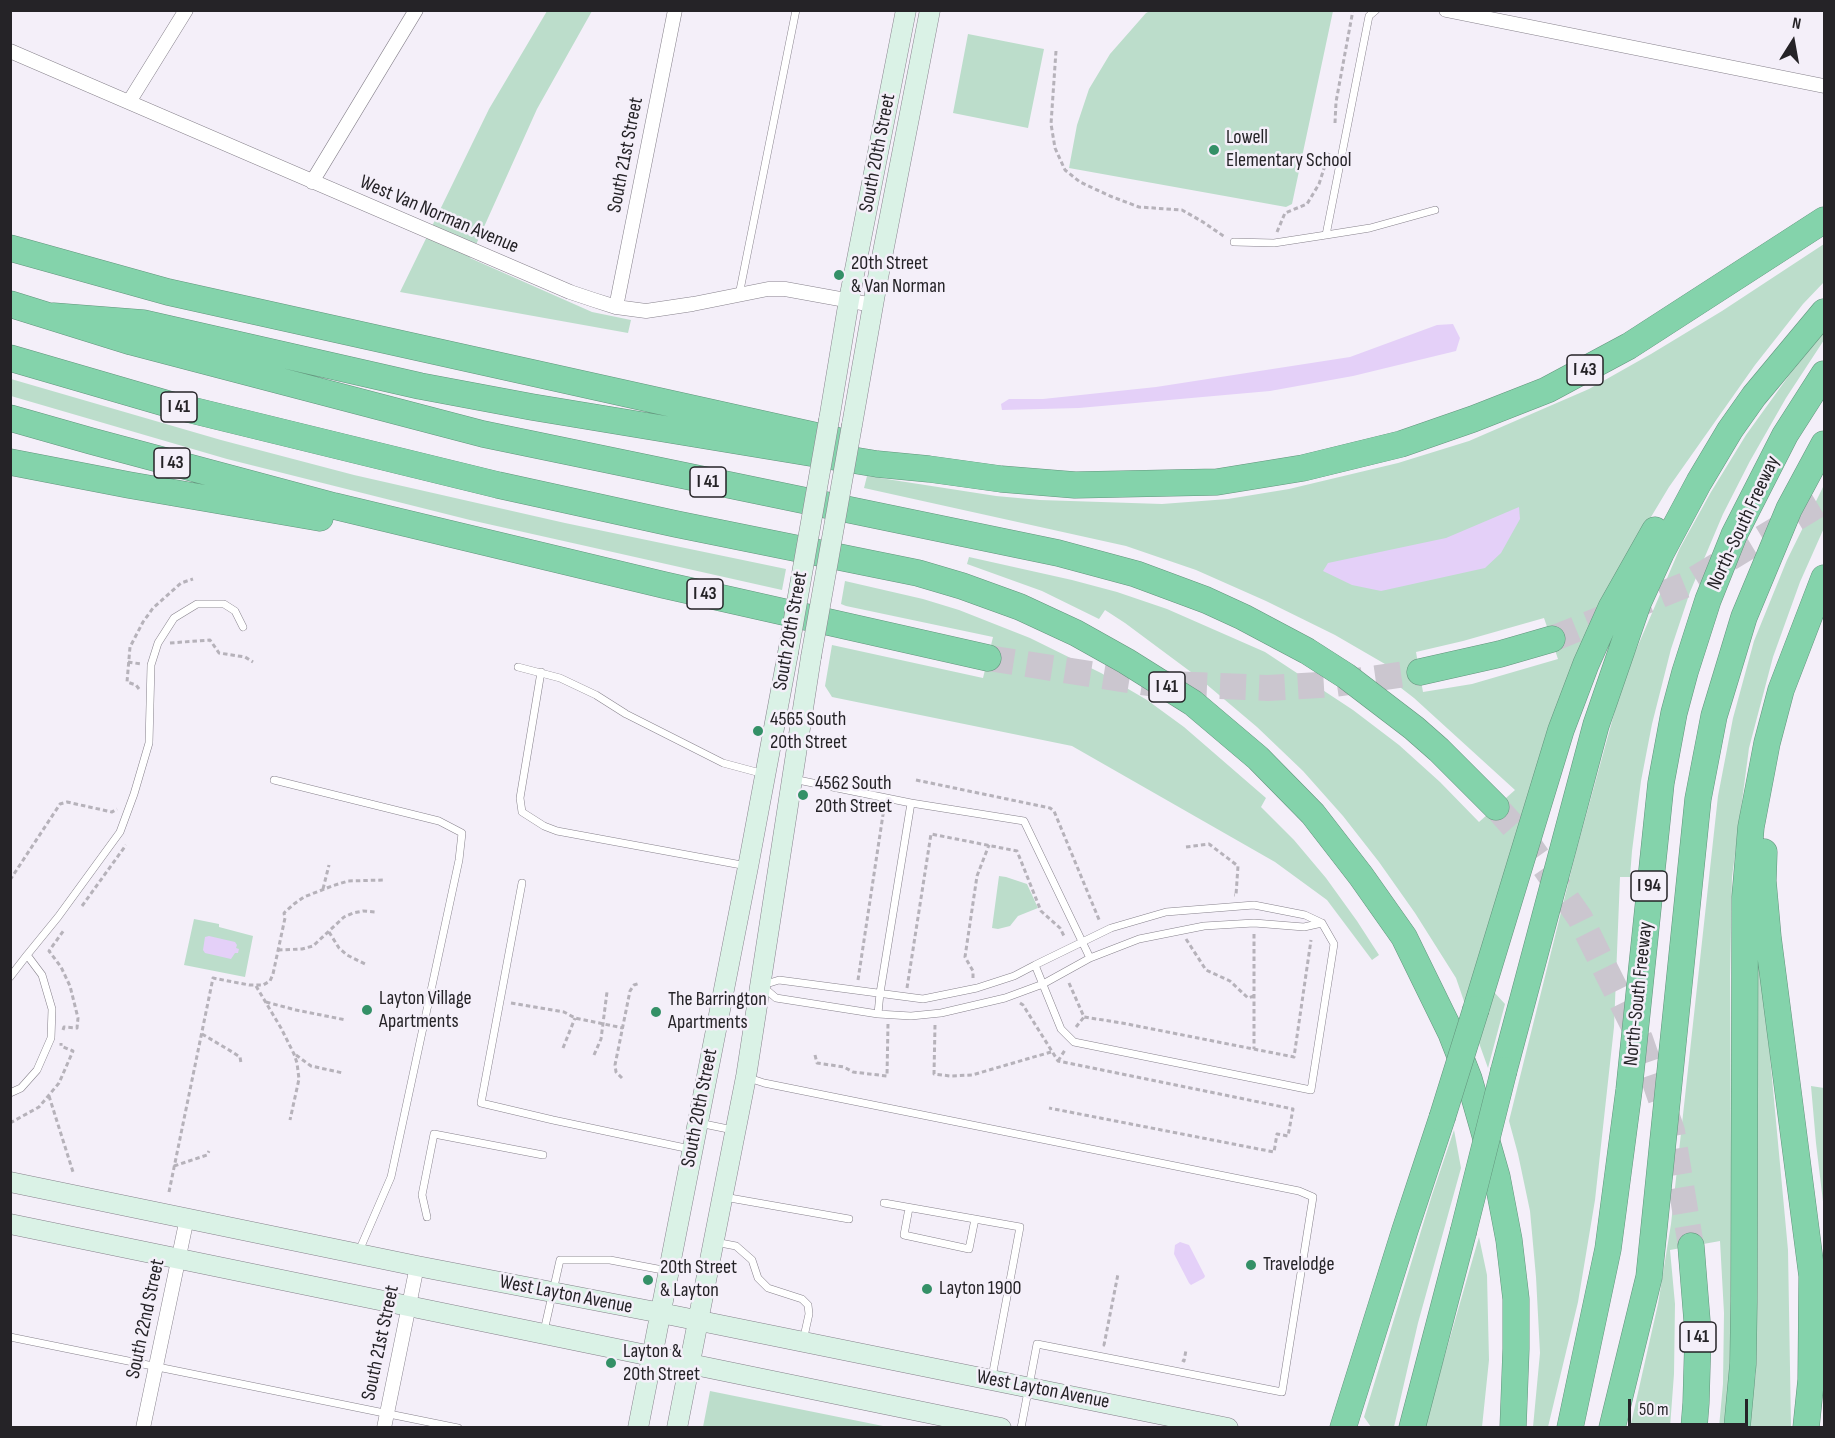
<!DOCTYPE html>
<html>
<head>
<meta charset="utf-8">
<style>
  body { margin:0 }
  #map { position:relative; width:1835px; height:1438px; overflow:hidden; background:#f4eff9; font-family:"Sofia Sans Condensed",sans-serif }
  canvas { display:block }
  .frame { position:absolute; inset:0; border:12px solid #252327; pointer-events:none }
  .north { position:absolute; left:1763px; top:12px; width:60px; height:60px; -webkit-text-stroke:4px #f4eff9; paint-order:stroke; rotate:11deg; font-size:16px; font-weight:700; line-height:24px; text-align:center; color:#252327 }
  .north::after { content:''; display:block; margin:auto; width:21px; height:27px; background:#252327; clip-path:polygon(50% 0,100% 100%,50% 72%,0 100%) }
  .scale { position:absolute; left:1628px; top:1399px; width:120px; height:27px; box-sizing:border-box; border:3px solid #252327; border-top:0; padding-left:8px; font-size:18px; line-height:21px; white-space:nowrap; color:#252327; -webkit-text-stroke:4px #f4eff9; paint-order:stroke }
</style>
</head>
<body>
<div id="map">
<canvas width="1835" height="1438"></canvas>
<div class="frame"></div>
<div class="north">N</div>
<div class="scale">50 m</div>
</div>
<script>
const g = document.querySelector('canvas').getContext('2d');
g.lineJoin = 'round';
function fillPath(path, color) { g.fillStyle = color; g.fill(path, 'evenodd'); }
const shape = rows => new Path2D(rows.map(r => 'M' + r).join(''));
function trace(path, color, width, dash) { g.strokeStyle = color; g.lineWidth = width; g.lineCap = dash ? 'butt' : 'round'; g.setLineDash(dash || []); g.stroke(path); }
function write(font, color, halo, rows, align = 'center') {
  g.font = font + ' "Sofia Sans Condensed",sans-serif'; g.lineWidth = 5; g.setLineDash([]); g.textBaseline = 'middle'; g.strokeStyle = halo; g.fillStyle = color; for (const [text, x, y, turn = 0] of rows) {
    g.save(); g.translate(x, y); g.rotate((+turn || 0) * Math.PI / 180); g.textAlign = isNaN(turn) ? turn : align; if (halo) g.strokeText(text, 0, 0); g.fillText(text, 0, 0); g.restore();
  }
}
fillPath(shape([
  [547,11,592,11,537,109,470,258,592,312,631,320,628,333,400,292,489,109],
  [1150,11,1333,11,1292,204,1286,207,1069,168,1077,125,1089,89,1110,54,1146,13],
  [968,34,1044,49,1028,128,953,113],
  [1824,244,1824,282,1803,304,1755,365,1669,487,1627,557,1467,1010,1456,978,1415,913,1379,862,1343,816,1303,771,1257,727,1199,678,1125,623,1105,610,1099,619,1042,591,967,564,969,557,1072,580,1117,592,1167,609,1265,652,1353,710,1399,745,1440,782,1479,822,1515,790,1414,698,1392,681,1385,664,1335,635,1266,601,1196,570,1126,546,864,488,867,476,996,496,1040,500,1162,504,1228,499,1289,489,1398,463,1469,441,1589,389,1651,354,1722,311],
  [1544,618,1558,659,1472,684,1423,692,1416,652,1463,641],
  [1824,332,1824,340,1786,398,1750,461,1723,514,1690,592,1671,649,1652,724,1641,781,1632,851,1630,877,1620,877,1614,1027,1595,1200,1578,1302,1548,1427,1533,1427,1540,1353,1536,1277,1530,1211,1518,1154,1509,1121,1576,852,1624,678,1680,548,1711,492,1746,435,1790,374],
  [11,379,221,440,354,475,565,523,786,569,782,590,470,520,227,459,11,396],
  [1824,485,1824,528,1800,582,1773,657,1749,748,1732,877,1730,976,1732,1340,1725,1427,1719,1427,1723,1384,1724,1313,1720,1241,1670,1250,1675,1304,1674,1374,1670,1427,1630,1428,1658,1304,1671,1224,1718,796,1733,718,1754,641,1787,560],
  [845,581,923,599,959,610,1030,638,1101,673,1147,700,1184,727,1266,798,1261,807,1294,840,1326,878,1357,921,1379,955,1372,960,1327,900,1275,862,1072,746,832,697,825,686,832,645,983,678,993,637,846,606,841,604],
  [999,876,1006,877,1027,884,1038,908,1018,916,1010,926,998,929,992,928],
  [194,919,219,924,219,927,253,936,245,977,184,965],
  [1759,939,1788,1250,1791,1427,1747,1428,1756,1373,1757,1083,1754,940],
  [1494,992,1505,1004,1488,1068,1479,1043],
  [1811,1086,1824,1088,1824,1210,1816,1143],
  [1454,1130,1461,1168,1418,1323,1394,1427,1371,1427,1364,1417,1432,1195],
  [1479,1237,1487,1275,1489,1360,1482,1427,1424,1428],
  [710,1391,888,1427,703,1427]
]), '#bcddcb');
fillPath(shape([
  [1453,324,1460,338,1456,351,1353,376,1270,391,1079,408,1002,410,1001,404,1009,399,1043,399,1156,387,1350,357,1437,325],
  [1519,507,1520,519,1501,553,1485,568,1381,591,1352,585,1323,571,1328,563,1446,538],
  [209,936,235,942,237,945,236,948,239,949,238,953,235,953,231,959,205,953,203,950,205,937],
  [1180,1242,1189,1245,1205,1276,1204,1278,1191,1285,1189,1283,1174,1254,1175,1245]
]), '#e4d0f8');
trace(shape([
  [1552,639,1685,585,1824,501],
  [988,658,1148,683,1268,688,1335,684,1420,672],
  [1496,807,1527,842,1580,918,1640,1039,1672,1131,1691,1246]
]), '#cbc6cf', 26, [26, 13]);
const lane = shape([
  [1326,235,1370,228,1435,210],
  [1234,242,1274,243,1326,235,1369,16,1376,10],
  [739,295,796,10],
  [518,667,560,678,596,695,626,714,723,763,764,774],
  [541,672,520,798,522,812,544,826,557,831,747,866],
  [793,779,911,803],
  [274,780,439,821,462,833,459,860,391,1177,359,1251],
  [522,883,481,1103,553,1120,690,1149],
  [10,977,27,955],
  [763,985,779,980,923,999,977,988,1014,976,1035,965,1111,928,1166,912,1254,905,1305,915,1322,923,1334,944,1311,1090,1074,1042,1061,1029,1035,965],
  [762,986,776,998,878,1014,911,1016,941,1013,1005,998,1043,984,1090,958,1139,939,1204,926,1254,923,1304,927,1322,923],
  [878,1014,880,993,911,803,1024,821,1090,958],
  [746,1077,764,1083,1299,1191,1313,1197,1282,1392,1037,1344,1021,1428],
  [10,1093,21,1088,37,1070,51,1038,52,1009,42,975,27,955,58,917,120,832,134,794,149,743,151,665,158,643,174,618,197,604,224,604,235,611,243,627],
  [699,1123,733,1130],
  [724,1197,849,1219],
  [884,1203,1020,1227,992,1377],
  [909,1208,904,1235,969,1249,975,1219],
  [427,1217,422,1195,434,1134,543,1155],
  [715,1242,736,1246,752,1260,758,1278,768,1288,802,1299,808,1305,809,1314,803,1341],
  [544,1331,560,1260,610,1260,668,1271],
  [10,1337,458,1428]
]);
const street = shape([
  [1446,10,1824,86],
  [10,51,570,292,594,300,616,307,646,311,693,304,768,289,785,289,873,305],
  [129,102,186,10],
  [312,182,416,10],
  [616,307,675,10],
  [143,1428,187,1218],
  [384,1428,417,1266]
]);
const secondary = shape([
  [829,420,849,300,906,10],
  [852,425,876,288,930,10],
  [10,1182,417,1266,661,1313,1228,1428],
  [10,1224,1001,1428],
  [638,1428,748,867,788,653],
  [677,1428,746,1077,811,657]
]);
const highway = shape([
  [10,248,168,292,835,440],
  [10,304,132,342,483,434,1058,553,1136,574,1206,600,1243,617,1307,651,1346,676,1414,728,1439,750,1496,807],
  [53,316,143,323,420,386,532,407,877,464,929,469,1001,479,1075,485,1217,482,1303,468,1401,444,1473,419,1547,390,1629,346,1824,220],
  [10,358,175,406,498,485,676,524,918,573,962,586,1020,607,1076,633,1126,661,1193,703,1258,758,1313,814,1361,876,1404,937,1451,1033,1469,1079,1497,1177,1509,1240,1516,1299,1516,1349,1513,1428],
  [10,418,91,441,334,506,664,585,988,658],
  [10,462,129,485,320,518],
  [1420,672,1500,654,1552,639],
  [1764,852,1763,881,1768,937,1812,1276,1811,1380,1806,1428],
  [1476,1009,1561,730,1586,664,1611,608,1655,530],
  [1504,1070,1596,725,1638,603,1661,553,1699,482,1730,430,1754,396,1824,312],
  [1691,1246,1698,1333,1696,1403,1694,1428],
  [1343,1428,1405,1230,1442,1118],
  [1412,1428,1463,1233],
  [1570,1428,1608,1249,1629,1090,1661,783,1674,713,1685,672,1708,600,1734,535,1785,435,1824,374],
  [1612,1428,1649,1277,1698,799,1714,716,1744,617,1789,509,1824,444],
  [1737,1428,1743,1364,1744,1302,1745,897,1751,827,1767,743,1781,690,1824,578]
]);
trace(lane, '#87828c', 8);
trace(street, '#87828c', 15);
trace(secondary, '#87828c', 21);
trace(highway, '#63957d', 27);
trace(shape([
  [1056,51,1051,124,1055,148,1065,170,1080,182,1110,196,1139,207,1182,210,1203,222,1225,237],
  [1335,123,1336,102,1353,10],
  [1277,232,1285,213,1307,204,1319,184,1329,153],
  [170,643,210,640,219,653,245,657,253,662],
  [128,662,141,664],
  [139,689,136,685,127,682,130,647,143,622,153,608,181,583,193,579],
  [916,780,1050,808,1054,811,1100,922],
  [1186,847,1209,844,1238,866,1236,895,1234,895],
  [10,880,60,804,67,802,112,812,117,809],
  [323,889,329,865],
  [82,906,126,845],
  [329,932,339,948,347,955,365,964],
  [1254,934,1254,1049],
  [1186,939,1206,970,1230,981,1248,998,1254,996],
  [278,950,302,949,313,946,344,917,353,913,363,911,376,912],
  [973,978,973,971,965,957,977,876,989,845],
  [858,980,884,808],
  [1069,983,1084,1017,1122,1023,1294,1057,1311,940],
  [256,986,281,1028,294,1054,297,1063,299,1079,290,1120],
  [907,988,931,834,1017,851,1041,911,1060,928,1065,938],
  [266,1002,296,1010,346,1020],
  [511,1003,564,1012,575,1018,623,1028],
  [1020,1003,1023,1005,1058,1061,1293,1109,1288,1136,1277,1134,1274,1152,1049,1108],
  [935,1025,934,1074,950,1076,972,1075,1051,1052],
  [1076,1027,1084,1017],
  [63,1030,64,1027,77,1028,78,1018,70,986,61,967,49,951,64,930],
  [202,1034,234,1053,240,1057,241,1063],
  [563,1048,575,1018],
  [296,1055,311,1066,343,1073],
  [594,1055,601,1039,607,992],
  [815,1055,817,1063,844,1067,853,1072,887,1076,888,1024],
  [1058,1061,1065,1050],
  [622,1078,616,1072,615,1065,630,991,634,985,640,983],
  [49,1096,73,1172],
  [10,1123,39,1107,59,1083,73,1051,61,1046,61,1043],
  [174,1166,207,1155,209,1151],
  [169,1192,213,978,249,985,263,985,270,981,273,974,285,918,284,913,294,904,304,897,332,886,348,881,384,880],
  [1105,1345,1104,1345,1118,1274],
  [1182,1360,1184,1361,1186,1350]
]), '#b6b2ba', 3, [4.5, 3]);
trace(lane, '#fff', 7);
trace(street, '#fff', 14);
trace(secondary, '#daf2e6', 20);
trace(highway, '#84d3ab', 26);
const secondaryBridge = shape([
  [788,653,829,420],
  [811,657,852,425]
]);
const highwayBridge = shape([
  [1442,1118,1476,1009],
  [1463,1233,1504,1070]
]);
trace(secondaryBridge, '#87828c', 21, []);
trace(highwayBridge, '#63957d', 27, []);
trace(secondaryBridge, '#daf2e6', 20);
trace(highwayBridge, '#84d3ab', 26);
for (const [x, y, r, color] of [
  [1214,150,6,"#349067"],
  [839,275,6,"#349067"],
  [758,731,6,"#349067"],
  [803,795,6,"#349067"],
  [367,1010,6,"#349067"],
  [656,1012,6,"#349067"],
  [1251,1265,6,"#349067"],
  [648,1280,6,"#349067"],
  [927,1289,6,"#349067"],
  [611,1363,6,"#349067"]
]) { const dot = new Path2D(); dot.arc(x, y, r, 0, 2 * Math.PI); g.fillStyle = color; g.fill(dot); trace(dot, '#f4eff9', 2); }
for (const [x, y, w] of [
  [1585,370,36],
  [179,407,36],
  [172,463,36],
  [708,482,36],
  [705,594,36],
  [1167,687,36],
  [1649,886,36],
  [1698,1337,36]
]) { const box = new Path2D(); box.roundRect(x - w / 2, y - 15, w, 30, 4.5); g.fillStyle = '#f4eff9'; g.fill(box); trace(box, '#252327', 1.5); }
write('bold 18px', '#252327', null, [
  ["I 43",1585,370],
  ["I 41",179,407],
  ["I 43",172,463],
  ["I 41",708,482],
  ["I 43",705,594],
  ["I 41",1167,687],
  ["I 94",1649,886],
  ["I 41",1698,1337]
]);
write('20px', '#252327', '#f4eff9', [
  ["Lowell",1226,138],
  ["Elementary School",1226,161],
  ["20th Street",851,264],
  ["& Van Norman",851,287],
  ["4565 South",770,720],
  ["20th Street",770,743],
  ["4562 South",815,784],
  ["20th Street",815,807],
  ["Layton Village",379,999],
  ["Apartments",379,1022],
  ["The Barrington",668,1000],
  ["Apartments",668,1023],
  ["Travelodge",1263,1265],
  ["20th Street",660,1268],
  ["& Layton",660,1291],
  ["Layton 1900",939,1289],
  ["Layton &",623,1352],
  ["20th Street",623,1375]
], 'left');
write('20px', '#252327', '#f4eff9', [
  ["South 20th Street",878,153,-79],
  ["South 21st Street",626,155,-79],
  ["West Van Norman Avenue",439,215,23],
  ["North-South Freeway",1744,523,-65],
  ["South 20th Street",791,631,-80],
  ["North-South Freeway",1639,994,-84],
  ["South 20th Street",700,1108,-79],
  ["West Layton Avenue",566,1295,11],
  ["South 22nd Street",146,1319,-78],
  ["South 21st Street",381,1343,-78],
  ["West Layton Avenue",1043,1390,11]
]);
</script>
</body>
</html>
